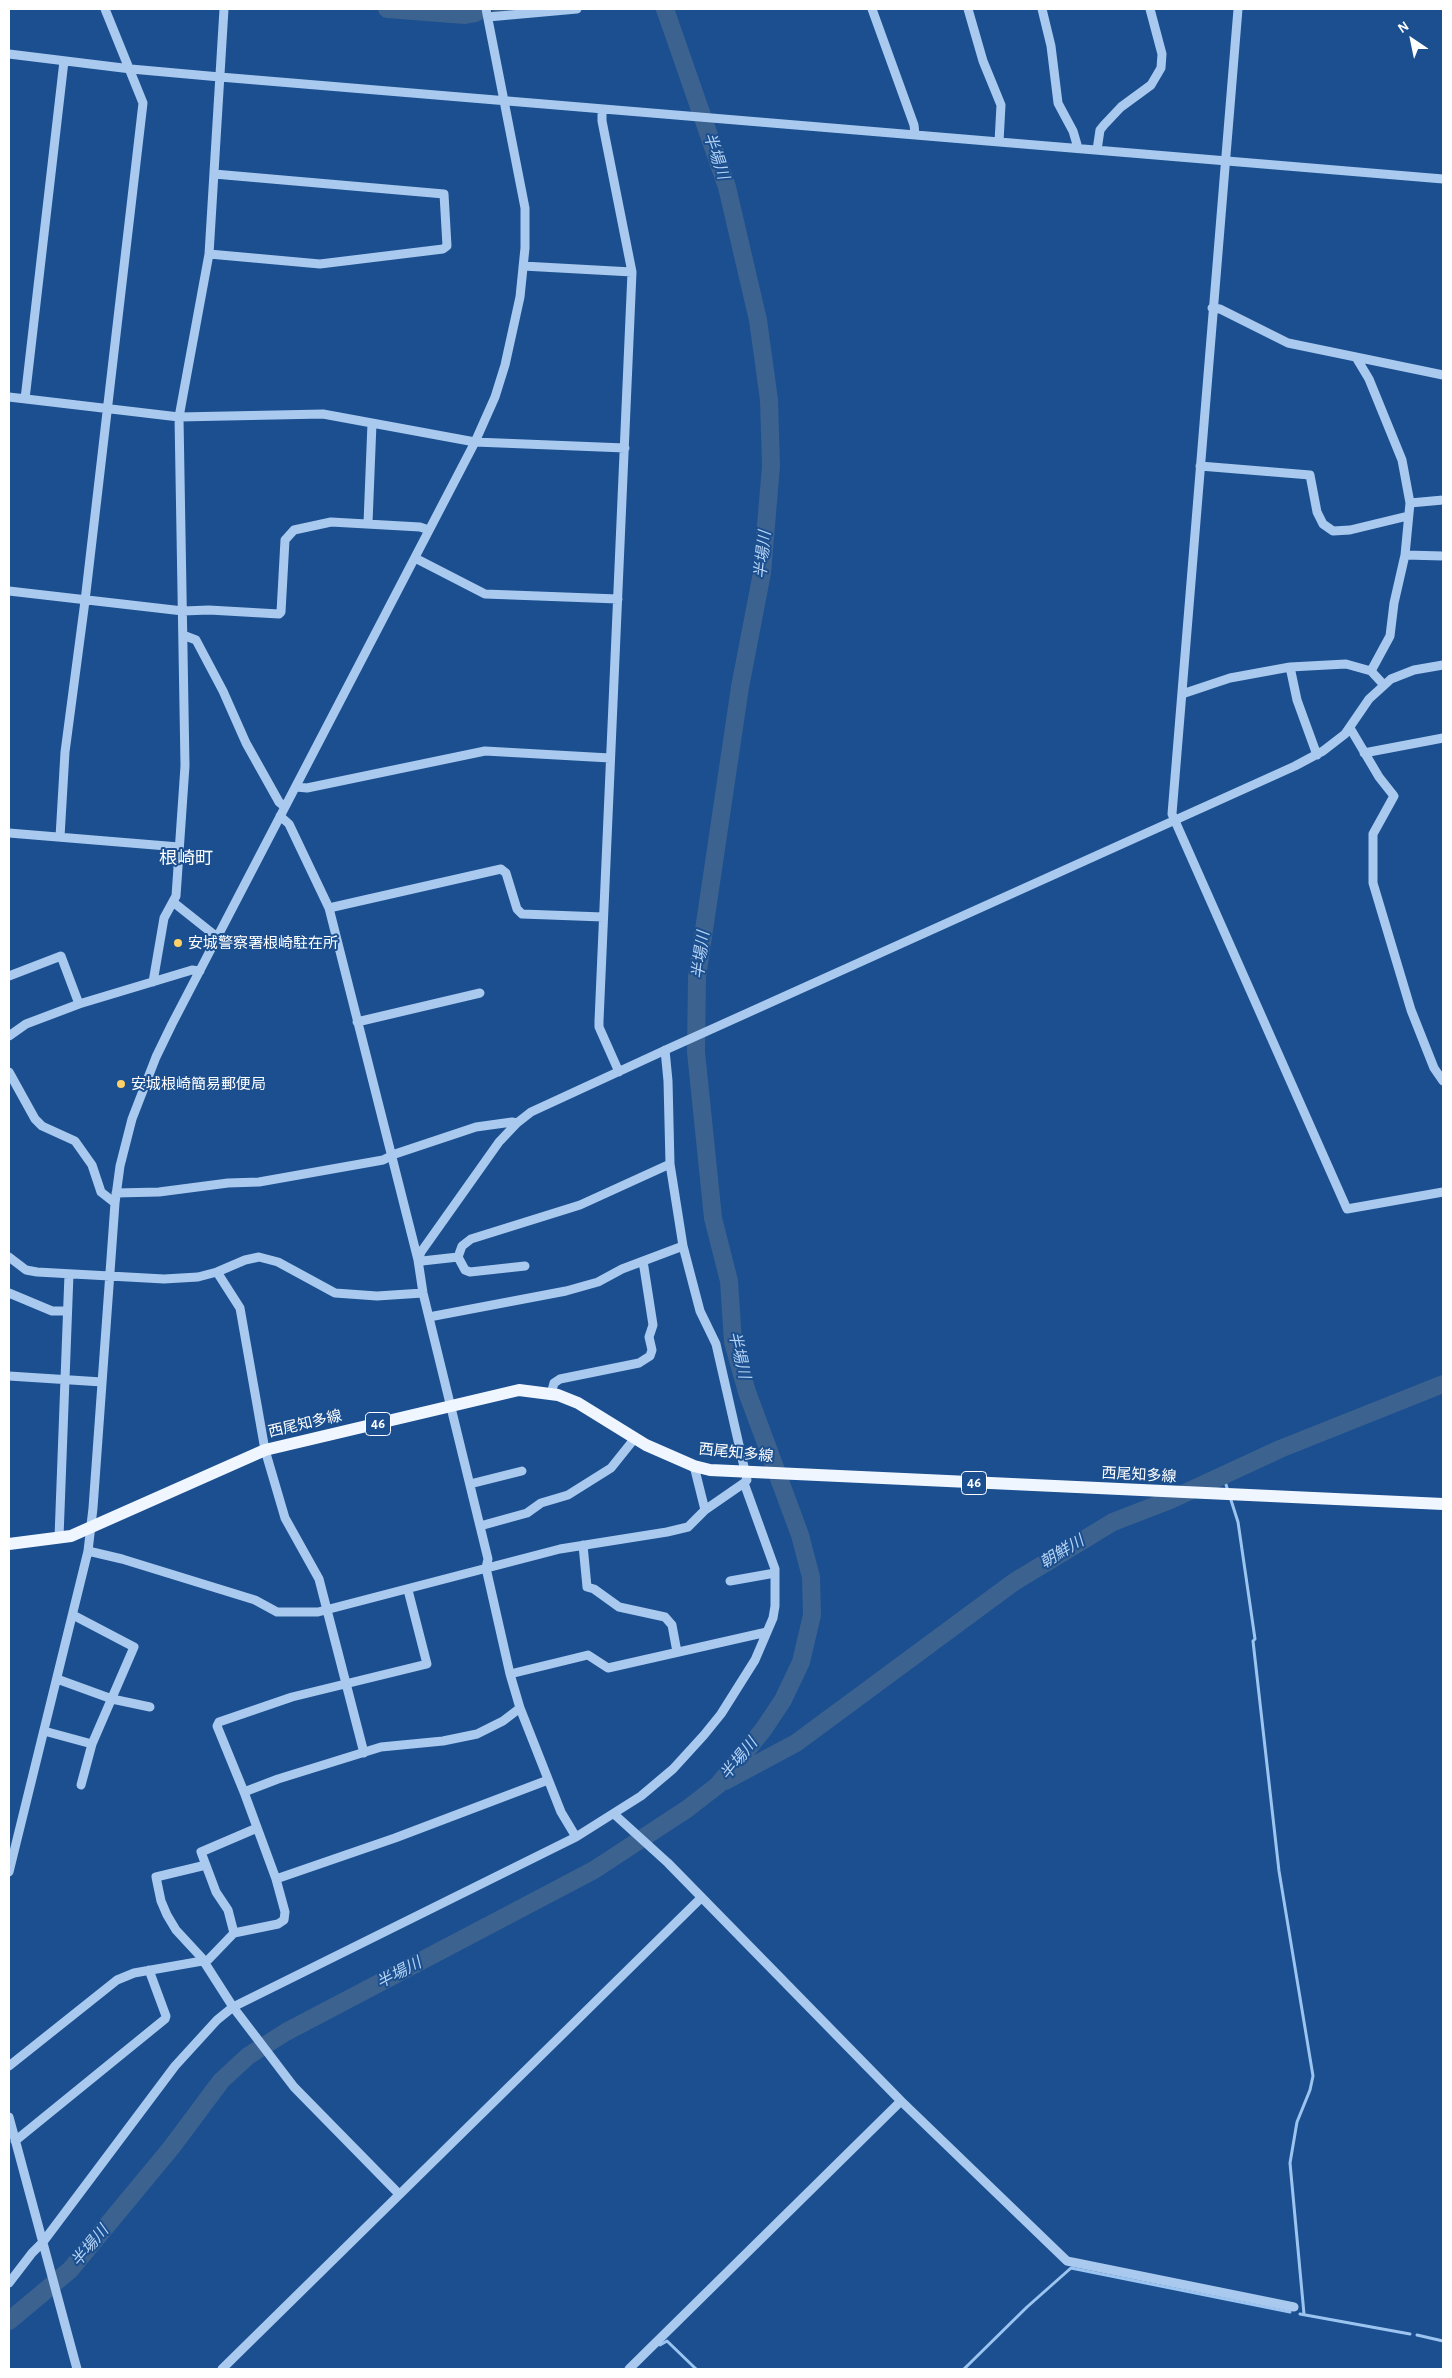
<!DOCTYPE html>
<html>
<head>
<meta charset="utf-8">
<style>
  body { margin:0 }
  #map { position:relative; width:1452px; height:2378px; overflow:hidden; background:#1b4f8f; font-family:"Alegreya Sans",sans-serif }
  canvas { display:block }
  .frame { position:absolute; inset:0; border:10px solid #fff; pointer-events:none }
  .north { position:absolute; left:1387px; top:15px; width:50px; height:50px; -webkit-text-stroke:4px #1b4f8f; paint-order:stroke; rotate:326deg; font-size:14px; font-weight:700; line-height:20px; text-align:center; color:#fff }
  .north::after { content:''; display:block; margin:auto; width:18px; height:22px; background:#fff; clip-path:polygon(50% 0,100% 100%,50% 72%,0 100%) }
</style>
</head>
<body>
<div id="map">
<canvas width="1452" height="2378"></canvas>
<div class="frame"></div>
<div class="north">N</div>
</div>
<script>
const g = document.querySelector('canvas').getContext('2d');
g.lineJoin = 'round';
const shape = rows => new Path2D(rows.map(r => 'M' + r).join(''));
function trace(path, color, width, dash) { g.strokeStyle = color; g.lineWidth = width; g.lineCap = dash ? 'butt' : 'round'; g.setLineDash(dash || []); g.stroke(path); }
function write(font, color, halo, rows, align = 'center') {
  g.font = font + ' "Alegreya Sans","Noto Sans JP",sans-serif'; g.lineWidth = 4; g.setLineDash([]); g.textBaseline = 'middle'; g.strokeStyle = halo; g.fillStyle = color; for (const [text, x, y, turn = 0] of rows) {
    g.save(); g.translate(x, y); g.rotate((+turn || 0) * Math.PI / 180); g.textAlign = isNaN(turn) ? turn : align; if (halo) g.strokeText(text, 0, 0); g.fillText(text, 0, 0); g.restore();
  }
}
trace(shape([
  [1223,1475,1228,1491],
  [1230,1497,1238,1522,1255,1639,1253,1641,1279,1871,1313,2076,1310,2090,1297,2122,1290,2163,1304,2314],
  [1300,2314,1410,2334],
  [1417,2335,1443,2341],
  [660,2345,667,2341,696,2369],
  [964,2369,1027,2307,1071,2268,1290,2312]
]), '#9cc4f0', 3);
trace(shape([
  [387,9,465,15,476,13],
  [501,10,515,9],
  [725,1781,796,1743,1014,1582,1113,1522,1170,1500,1280,1449,1443,1384],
  [9,2321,70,2270,171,2148,221,2081,248,2056,286,2032,594,1870,687,1809,718,1785,763,1730,783,1700,801,1662,812,1615,811,1577,800,1535,747,1392,733,1342,729,1281,713,1218,696,1052,697,977,740,687,762,573,771,466,769,400,758,320,727,187,665,9]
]), '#3c6290', 18);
trace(shape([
  [872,9,914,125,915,134],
  [968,9,983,61,1001,105,999,142],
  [1042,9,1051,46,1058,103,1073,131,1078,148],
  [1238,9,1172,814,1347,1209,1443,1192],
  [488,17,577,9],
  [9,54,131,69,220,77,1443,179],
  [602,109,602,121,632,272,599,1021,599,1027,619,1072],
  [1097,150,1100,130,1104,125,1121,107,1151,85,1161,68,1162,54,1150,9],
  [209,254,320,264,443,249,447,246,444,194,214,174],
  [523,266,632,272],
  [1212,308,1220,309,1288,343,1443,375],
  [1357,359,1369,379,1402,460,1410,503,1405,555,1394,603,1390,636,1371,671,1383,684],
  [9,397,179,417,323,414,475,442,625,448],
  [25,399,64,61],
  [1200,466,1310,475,1317,512,1323,524,1333,531,1350,530,1408,516],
  [1410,503,1443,500],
  [368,523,372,423],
  [1405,555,1443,556],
  [415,558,485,594,618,599],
  [9,591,183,611,209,610,279,614,281,612,285,540,294,530,331,522,420,527,429,530],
  [183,635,196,640,223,691,246,743,279,802,285,807],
  [1290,667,1297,700,1317,755],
  [1182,694,1230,678,1290,667,1346,664,1371,671],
  [1350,728,1379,777,1394,796,1373,834,1373,883,1411,1010,1434,1068,1443,1081],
  [1364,753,1443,738],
  [296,787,307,788,485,751,610,758],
  [280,816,289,824,329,908,418,1260,423,1293,488,1559,486,1568,510,1674,520,1708,561,1812,576,1837],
  [9,833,179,847],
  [60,837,65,752,85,601,143,103,105,9],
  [173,902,217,937],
  [329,908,501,869,506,873,517,909,522,914,603,917],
  [9,976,61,956,79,1004],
  [153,982,164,918,176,896,185,766,179,417,209,254,224,9],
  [357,1022,480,993],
  [9,1036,26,1024,79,1004,192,970,200,971],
  [9,1072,35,1119,42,1126,75,1141,92,1165,101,1192,115,1203],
  [116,1193,159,1192,228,1183,259,1182,383,1160,395,1154,476,1127,512,1122,517,1123],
  [9,1257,26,1270,37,1272,164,1279,198,1277,217,1272,245,1260,259,1257,278,1262,335,1293,377,1296,423,1293],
  [458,1257,465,1270,470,1272,525,1266],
  [418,1260,421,1252,499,1142,517,1123,531,1112,672,1047,1295,766,1323,751,1345,734,1369,699,1391,679,1414,670,1443,665],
  [418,1260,422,1261,458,1257,462,1246,471,1239,580,1205,670,1164],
  [217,1272,240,1308,265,1450,285,1518,319,1579,364,1753],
  [9,1293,52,1311,67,1311],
  [429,1317,566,1291,598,1282,622,1269,683,1246],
  [9,1376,102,1382],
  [551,1394,554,1383,560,1379,639,1363,650,1356,652,1350,649,1337,653,1325,643,1261],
  [694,1466,705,1510],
  [470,1484,522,1471],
  [480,1526,527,1513,541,1503,568,1495,611,1468,635,1438],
  [59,1537,69,1274],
  [583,1545,587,1587,594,1589,619,1607,665,1617,672,1625,677,1652],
  [88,1551,122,1559,255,1600,277,1612,318,1612,560,1549,667,1532,688,1527,705,1510,744,1483],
  [730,1581,775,1573],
  [73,1615,134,1647,92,1744,81,1785],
  [510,1674,588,1655,608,1668,767,1632],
  [57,1679,112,1699,150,1707],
  [44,1731,92,1744],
  [244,1792,217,1726,219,1722,292,1697,427,1664,408,1590],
  [614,1814,668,1863,901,2101,1067,2261,1294,2307],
  [206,1865,156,1877,161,1901,167,1915,176,1930,201,1957,233,2007,294,2087,399,2194],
  [9,1872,88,1551,93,1508,115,1203,120,1166,132,1119,156,1057,172,1024,475,442,495,397,505,365,520,297,525,248,525,208,486,9],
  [276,1879,395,1838,548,1780],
  [234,1933,228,1910,216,1892,201,1852,257,1828],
  [9,2066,117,1980,134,1973,208,1960,234,1933,278,1924,284,1920,285,1912,276,1879,244,1792,278,1779,381,1747,443,1741,477,1734,503,1721,520,1708],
  [9,2117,77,2369],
  [15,2141,165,2019,166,2016,149,1970],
  [9,2283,32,2253,43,2242,175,2066,217,2020,233,2007,576,1837,641,1796,673,1769,704,1735,721,1714,755,1660,773,1618,775,1606,775,1569,744,1483,747,1480,716,1344,700,1311,683,1246,670,1164,668,1081,665,1050],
  [222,2369,701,1898],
  [629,2369,901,2101]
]), '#a9c9ee', 9);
trace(shape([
  [9,1544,71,1536,265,1450,519,1390,558,1395,578,1403,646,1445,694,1466,710,1470,1443,1504]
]), '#f0f6ff', 12);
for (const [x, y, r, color] of [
  [178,943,5,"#ffd166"],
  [121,1084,5,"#ffd166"]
]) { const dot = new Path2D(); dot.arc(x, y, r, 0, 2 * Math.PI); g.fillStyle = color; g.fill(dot); trace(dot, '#1b4f8f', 2); }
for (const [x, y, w] of [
  [378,1424,25],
  [974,1483,25]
]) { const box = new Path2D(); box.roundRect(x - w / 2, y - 11.5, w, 23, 4); g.fillStyle = '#1b4f8f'; g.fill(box); trace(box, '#fff', 1); }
write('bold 14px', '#fff', null, [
  ["46",378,1424],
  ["46",974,1483]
]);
write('15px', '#fff', '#1b4f8f', [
  ["安城警察署根崎駐在所",188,943],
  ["安城根崎簡易郵便局",131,1084]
], 'left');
write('15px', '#fff', '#1b4f8f', [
  ["西尾知多線",305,1424,-13],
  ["西尾知多線",736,1453,6],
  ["西尾知多線",1139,1475,3]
]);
write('italic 16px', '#b5d3f5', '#1b4f8f', [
  ["半場川",716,156,71],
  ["半場川",763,555,-84],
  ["半場川",701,955,-83],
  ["半場川",739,1355,77],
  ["朝鮮川",1062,1552,-31],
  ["半場川",739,1759,-51],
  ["半場川",399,1973,-28],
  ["半場川",90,2246,-50]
]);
write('18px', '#fff', '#1b4f8f', [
  ["根崎町",186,859]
]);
</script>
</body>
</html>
